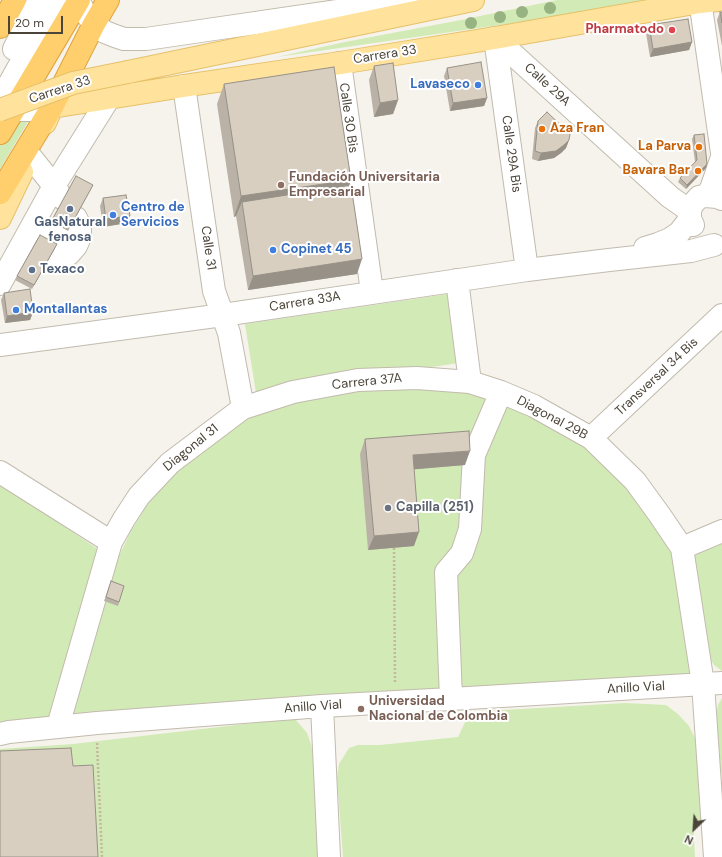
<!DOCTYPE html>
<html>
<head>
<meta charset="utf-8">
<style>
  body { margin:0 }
  #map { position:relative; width:722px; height:857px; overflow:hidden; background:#f6f3ec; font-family:"DM Sans",sans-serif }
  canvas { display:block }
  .north { position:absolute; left:674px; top:809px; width:40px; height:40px; -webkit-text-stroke:3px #fff; paint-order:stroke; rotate:205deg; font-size:11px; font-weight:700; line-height:16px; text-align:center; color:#4b4439 }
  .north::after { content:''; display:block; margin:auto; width:14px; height:18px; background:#4b4439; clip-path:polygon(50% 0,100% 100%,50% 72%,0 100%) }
  .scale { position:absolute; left:8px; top:16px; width:55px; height:18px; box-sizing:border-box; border:2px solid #4b4439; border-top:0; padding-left:5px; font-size:12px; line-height:14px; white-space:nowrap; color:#4b4439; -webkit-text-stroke:3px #fff; paint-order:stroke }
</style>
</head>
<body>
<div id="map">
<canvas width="722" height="857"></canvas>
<div class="north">N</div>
<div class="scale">20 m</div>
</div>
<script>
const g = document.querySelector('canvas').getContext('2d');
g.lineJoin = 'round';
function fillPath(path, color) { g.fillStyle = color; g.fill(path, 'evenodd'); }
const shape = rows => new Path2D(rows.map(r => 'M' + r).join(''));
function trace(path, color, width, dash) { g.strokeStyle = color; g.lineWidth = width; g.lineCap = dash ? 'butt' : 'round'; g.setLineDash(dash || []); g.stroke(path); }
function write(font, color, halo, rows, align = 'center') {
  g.font = font + ' "DM Sans",sans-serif'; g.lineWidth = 4; g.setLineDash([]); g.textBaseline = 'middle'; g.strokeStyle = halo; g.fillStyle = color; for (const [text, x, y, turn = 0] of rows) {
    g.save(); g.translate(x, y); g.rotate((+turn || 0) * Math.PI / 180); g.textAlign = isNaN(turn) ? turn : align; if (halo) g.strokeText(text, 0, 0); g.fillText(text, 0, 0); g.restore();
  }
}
fillPath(shape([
  [557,0,649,0,569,15,277,57,345,42,461,20],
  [15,115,29,120,0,169,0,143],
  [448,294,459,363,256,393,245,324],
  [401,385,471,391,528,415,585,446,629,489,670,543,695,675,71,715,117,560,131,531,150,500,187,461,225,432,252,415,303,397],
  [0,483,99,550,50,721,0,727],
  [722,539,722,671,714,665,706,653,693,553],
  [722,698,722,781,716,715,718,705],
  [625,703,666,705,678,714,689,726,696,740,707,822,693,823,695,857,343,857,337,778,339,764,349,748,358,745,380,745,458,737,470,712],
  [288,719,296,720,301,726,307,733,311,744,315,764,319,857,89,857,0,771,0,749,73,744]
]), '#d2eab5');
const minor = shape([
  [78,0,84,11,94,24,105,32,115,36,124,39,146,39,412,0],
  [700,0,722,153],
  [495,38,670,197,690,211],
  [495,38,527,270],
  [14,49,39,0],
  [340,63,372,292],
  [184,86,214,291,229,333,243,408],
  [0,101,17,70,59,0],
  [5,101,9,105,21,110,38,110,52,107],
  [30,156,54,186,62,198],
  [706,196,711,189,722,157],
  [34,223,76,246],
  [693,225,690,219,690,211,692,205,699,197,706,196,717,197,722,199],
  [645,248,658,244,670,239,679,233,690,219],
  [49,259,57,258,69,254,76,246,80,237,80,226,76,218],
  [457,280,470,382],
  [0,284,54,186,109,98],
  [0,345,223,315,527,270,609,260,691,251,714,245],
  [591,438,722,315],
  [0,472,111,542],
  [682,548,722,531],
  [451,699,446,572,462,553,470,529,474,455,501,392],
  [322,706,329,857],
  [58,726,111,542,124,519,139,496,170,463,243,408,293,392,358,380,417,378,470,382,501,392,534,406,591,438,635,481,659,514,682,548,703,684,715,857],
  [0,734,9,732,97,723,322,706,451,699,722,683]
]);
const major = shape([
  [128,72,473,0],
  [45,123,52,107,190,85,340,63,495,38,700,2,718,0],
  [0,218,22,172]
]);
const highway = shape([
  [0,27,15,0],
  [0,133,79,0],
  [0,193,52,107,94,24,108,0]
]);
trace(minor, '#c2bbae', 24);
trace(major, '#e6c16a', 24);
trace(highway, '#e0a43c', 24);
trace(shape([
  [394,548,395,683],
  [97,743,102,857]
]), '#c4b79f', 2.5, [2, 2]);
trace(minor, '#fff', 22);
trace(major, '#ffe39c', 22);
trace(highway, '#ffcf6e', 22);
const majorBridge = shape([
  [0,110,73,83,128,72]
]);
trace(majorBridge, '#e6c16a', 24, []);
trace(majorBridge, '#ffe39c', 22);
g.fillStyle = '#97b381';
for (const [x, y] of [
  [550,8],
  [522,12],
  [500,17],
  [471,23]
]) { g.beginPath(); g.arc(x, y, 6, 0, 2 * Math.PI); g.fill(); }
fillPath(shape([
  [720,12,722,12,722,46,717,20],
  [649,25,692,42,689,50,650,57,646,33],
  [374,66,398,100,393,114,374,117,369,80],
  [447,68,487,98,484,106,450,111,444,76],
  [224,84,351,180,349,186,357,274,248,290,236,216,234,217,217,104],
  [538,121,569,140,566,148,561,153,554,158,538,161,532,159,535,128],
  [694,135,707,164,706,168,686,189,678,182,680,178,695,162,692,139],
  [93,185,91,189,68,231,52,222,53,218],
  [103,198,130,216,127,223,103,227,100,206],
  [55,248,32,289,15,280,17,276],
  [4,293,33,312,30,320,5,323,1,300],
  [365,439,465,465,414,469,414,546,368,550,360,454],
  [111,581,124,586,118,606,104,601]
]), '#bab2a6');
fillPath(shape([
  [692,42,689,50,650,57,653,49],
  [487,98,484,106,450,111,453,103],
  [398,100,393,114,374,117,380,103],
  [569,140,566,148,561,153,554,158,538,161,541,153],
  [707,164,706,168,686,189,687,185],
  [351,180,344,200,242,202,236,216,234,217,241,196],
  [130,216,127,223,103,227,106,219],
  [57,244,55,248,32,289,34,285],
  [362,259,357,274,248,290,253,276],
  [33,312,30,320,5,323,7,316],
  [470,451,465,465,407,470,413,455],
  [419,532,414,546,368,550,374,536]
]), '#979187');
const building = shape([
  [720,12,722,12,722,23,720,12],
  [688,19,692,42,653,49,649,25,688,19],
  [481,62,487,98,453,103,447,68,481,62],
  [393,63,398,100,380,103,374,66,393,63],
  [334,67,351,180,241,196,224,84,334,67],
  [547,112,570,134,569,140,564,145,556,151,541,153,535,151,538,121,547,112],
  [704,134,707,164,687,185,680,178,697,160,694,135,704,134],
  [76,176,93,185,70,227,53,218,76,176],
  [351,185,362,259,253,276,242,202,351,185],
  [126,195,130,216,106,219,103,198,126,195],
  [40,235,57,244,34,285,17,276,40,235],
  [30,289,33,312,7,316,4,293,30,289],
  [469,431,470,451,413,455,419,532,374,536,365,439,469,431],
  [111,581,124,586,119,602,106,597,111,581],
  [71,748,73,766,93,765,98,857,0,857,0,751,71,748]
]);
fillPath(building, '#d8cfc1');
trace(building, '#979187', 1);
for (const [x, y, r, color] of [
  [672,30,4,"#e0444e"],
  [478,85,4,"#3f7fe0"],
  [542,129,4,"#e8710a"],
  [699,147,4,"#e8710a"],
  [698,171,4,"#e8710a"],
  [281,185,4,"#8d6e63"],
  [70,209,4,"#5c6f8a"],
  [113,215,4,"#3f7fe0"],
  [273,250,4,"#3f7fe0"],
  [32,270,4,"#5c6f8a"],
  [16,310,4,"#3f7fe0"],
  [388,508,4,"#6b7280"],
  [361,709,4,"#8d6e63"]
]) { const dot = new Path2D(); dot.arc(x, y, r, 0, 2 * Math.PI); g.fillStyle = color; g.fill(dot); trace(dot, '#fff', 1.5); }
write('bold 13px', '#be3a42', '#fff', [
  ["Pharmatodo",664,30]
], 'right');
write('13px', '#4b4439', '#fff', [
  ["Carrera 33",385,55,-9],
  ["Calle 29A",547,85,42],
  ["Carrera 33",60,90,-18],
  ["Calle 30 Bis",348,118,82],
  ["Calle 29A Bis",511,154,82],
  ["Calle 31",208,248,82],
  ["Carrera 33A",305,302,-9],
  ["Transversal 34 Bis",657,377,-43],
  ["Carrera 37A",367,382,-6],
  ["Diagonal 29B",552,418,28],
  ["Diagonal 31",191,448,-39],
  ["Anillo Vial",636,688,-3],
  ["Anillo Vial",313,707,-4]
]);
write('bold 13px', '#366cbe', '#fff', [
  ["Lavaseco",470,85,"right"],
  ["Centro de",121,208],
  ["Servicios",121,223],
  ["Copinet 45",281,250],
  ["Montallantas",24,310]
], 'left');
write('bold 13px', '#c56008', '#fff', [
  ["Aza Fran",550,129,"left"],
  ["La Parva",691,147],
  ["Bavara Bar",690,171]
], 'right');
write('bold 13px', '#785e54', '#fff', [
  ["Fundación Universitaria",289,178],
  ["Empresarial",289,193],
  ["Universidad",369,702],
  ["Nacional de Colombia",369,717]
], 'left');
write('bold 13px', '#4e5e75', '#fff', [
  ["GasNatural",70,223],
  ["fenosa",70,238],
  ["Texaco",40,270,"left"]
]);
write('bold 13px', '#5b616d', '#fff', [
  ["Capilla (251)",396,508]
], 'left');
</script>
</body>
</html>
